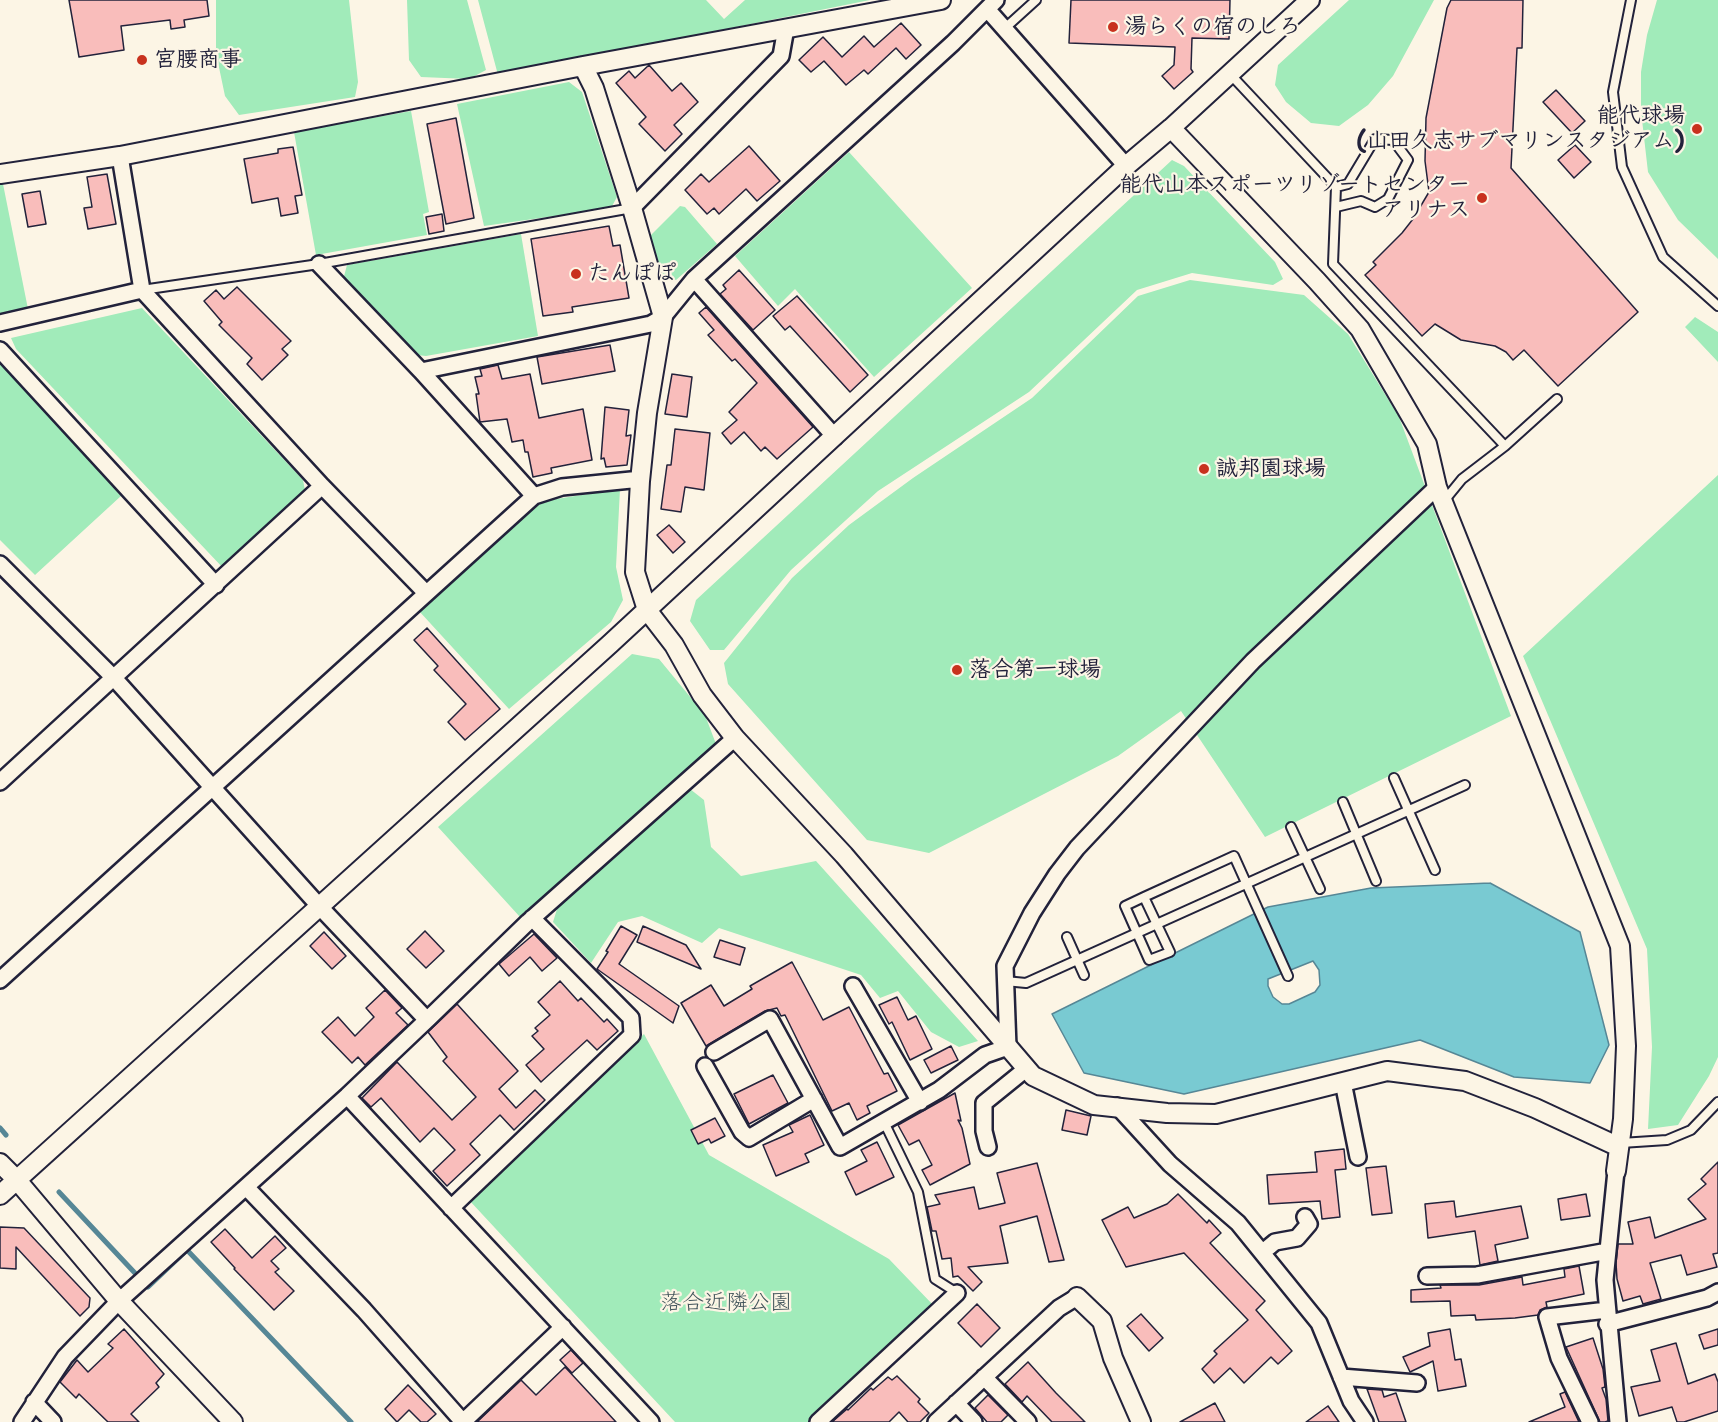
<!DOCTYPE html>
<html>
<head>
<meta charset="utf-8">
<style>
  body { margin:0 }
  canvas { display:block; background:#fcf5e5 }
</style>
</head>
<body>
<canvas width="1718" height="1422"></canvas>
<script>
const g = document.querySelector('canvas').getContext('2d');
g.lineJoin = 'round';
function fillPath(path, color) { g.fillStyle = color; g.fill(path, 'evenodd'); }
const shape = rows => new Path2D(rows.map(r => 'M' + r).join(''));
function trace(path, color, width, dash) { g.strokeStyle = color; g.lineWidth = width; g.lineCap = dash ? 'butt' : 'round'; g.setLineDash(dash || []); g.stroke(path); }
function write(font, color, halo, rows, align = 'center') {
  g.font = font + ' "Shantell Sans","Klee One",sans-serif'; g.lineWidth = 4.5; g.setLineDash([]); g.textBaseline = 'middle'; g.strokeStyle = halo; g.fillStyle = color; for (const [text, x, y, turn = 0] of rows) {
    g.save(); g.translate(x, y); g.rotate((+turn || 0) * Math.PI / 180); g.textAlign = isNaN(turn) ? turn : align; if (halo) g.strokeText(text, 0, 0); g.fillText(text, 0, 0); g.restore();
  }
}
fillPath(shape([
  [216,0,349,0,358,82,355,97,239,115,225,96,216,53],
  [407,0,467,0,486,70,469,79,421,77,409,60],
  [478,0,706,0,724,19,745,0,870,0,498,75],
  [1349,0,1434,0,1393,76,1368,105,1339,126,1311,123,1286,102,1275,85,1278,65],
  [1657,0,1718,0,1718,259,1678,220,1648,172,1641,111,1641,72,1647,35],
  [569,82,582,92,617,197,611,208,484,226,457,104],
  [411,111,429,212,423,214,427,235,316,255,294,132],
  [849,152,972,288,874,377,795,289,778,306,735,256],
  [1172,160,1184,166,1275,262,1283,279,1273,285,1192,273,1137,290,1029,392,878,491,791,570,724,650,710,650,690,621,696,600],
  [3,184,28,309,0,316,0,185],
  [680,206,685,207,717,244,676,280,660,275,649,237],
  [521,234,538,336,426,356,408,354,343,280,347,265],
  [1190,280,1304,295,1348,334,1399,417,1511,716,1265,837,1181,711,1118,756,929,853,867,840,728,684,724,663,792,578,849,525,913,478,1032,398,1138,296],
  [142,308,303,480,307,501,224,569,16,349,11,338],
  [1695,317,1718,332,1718,362,1685,327],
  [0,361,121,496,35,575,0,540],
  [1718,475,1718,1057,1709,1076,1678,1125,1648,1129,1652,1047,1647,949,1523,656],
  [620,489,616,567,623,600,611,622,509,709,419,611,537,502],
  [632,654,659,659,705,715,716,744,520,917,438,827],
  [690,789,704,800,711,847,741,876,816,861,978,1041,959,1047,931,1032,898,991,880,998,861,975,719,928,702,943,642,916,618,922,591,963,553,922,558,906],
  [644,1034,709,1155,889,1259,935,1307,812,1422,675,1422,469,1200]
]), '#a1ebba');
const water = shape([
  [1490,883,1580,932,1609,1045,1590,1083,1514,1077,1420,1040,1184,1094,1084,1073,1052,1014,1268,907,1371,888,1490,883],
  [1313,961,1319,970,1320,985,1315,992,1289,1004,1282,1004,1273,997,1268,986,1268,979,1313,961]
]);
fillPath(water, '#79cad2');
trace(water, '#568796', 1.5);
trace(shape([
  [0,1128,6,1135],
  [59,1192,148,1287,187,1250,351,1422]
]), '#568796', 5);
const building = shape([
  [69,0,207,0,209,16,184,20,185,27,171,29,170,20,121,26,124,50,79,57,69,0],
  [1071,0,1230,0,1229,39,1192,38,1191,69,1193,72,1174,89,1162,76,1174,65,1175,47,1069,43,1071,0],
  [1451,0,1523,0,1522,48,1517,48,1511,168,1638,312,1558,386,1524,350,1513,360,1506,352,1495,346,1461,340,1435,324,1422,336,1365,275,1376,265,1373,262,1402,233,1413,219,1429,192,1425,161,1426,118,1447,8,1451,0],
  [901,23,921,45,906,59,896,48,868,74,864,70,846,85,824,61,811,72,799,60,823,37,842,57,864,36,874,47,901,23],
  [649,65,672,91,681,83,698,102,674,125,682,134,665,151,639,124,646,117,616,83,629,71,635,78,649,65],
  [1556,90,1585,121,1572,133,1543,102,1556,90],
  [456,118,474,218,446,224,427,124,456,118],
  [1575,145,1591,162,1574,178,1558,160,1575,145],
  [749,146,780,181,757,201,746,189,719,214,714,208,707,214,685,190,701,174,709,182,749,146],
  [293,147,302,195,295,196,298,213,281,216,278,198,252,203,244,159,278,153,278,149,293,147],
  [107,174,116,224,88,229,84,208,92,207,87,177,107,174],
  [40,191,46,224,28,227,22,194,40,191],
  [442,214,444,231,429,234,426,217,442,214],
  [609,226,613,246,620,245,629,298,572,307,573,312,543,316,531,239,609,226],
  [739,270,775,310,753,330,720,294,726,289,723,285,739,270],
  [237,287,291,341,282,349,288,355,262,380,247,364,252,358,219,325,222,322,204,301,216,290,224,299,237,287],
  [797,296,868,375,850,392,790,326,785,330,773,316,797,296],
  [706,307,813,427,777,459,765,447,761,451,744,432,731,444,722,433,737,420,729,412,757,383,735,359,732,361,708,335,714,330,699,313,706,307],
  [610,345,615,371,542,384,537,357,610,345],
  [498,365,502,379,530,374,539,418,583,409,592,460,551,468,552,473,533,477,528,452,525,452,523,440,512,442,507,419,480,422,476,394,479,394,475,377,482,376,480,369,498,365],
  [672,374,692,377,687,417,665,414,672,374],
  [605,407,629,410,626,436,631,435,627,465,606,467,604,458,601,459,605,407],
  [675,429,710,433,704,490,685,487,681,512,661,509,667,465,671,465,675,429],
  [669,525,685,542,673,553,657,535,669,525],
  [427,628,500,709,465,740,448,722,466,704,434,670,438,666,414,640,427,628],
  [621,926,637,935,619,964,679,1006,673,1023,597,969,608,952,606,951,621,926],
  [643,926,686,945,701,969,637,942,643,926],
  [425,931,444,951,426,968,407,949,425,931],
  [324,932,346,956,332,969,310,946,324,932],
  [534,934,557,958,542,971,530,957,509,976,499,964,534,934],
  [720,940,745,948,740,965,714,957,720,940],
  [792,962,823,1020,849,1007,884,1074,888,1073,897,1091,867,1106,870,1113,857,1120,849,1103,832,1111,785,1015,781,1016,777,1008,765,1011,706,1046,681,1003,711,985,724,1006,752,989,750,986,792,962],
  [560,981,578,1001,581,998,604,1022,607,1019,618,1031,597,1050,587,1040,541,1082,526,1065,544,1049,532,1036,538,1031,535,1028,550,1015,538,1002,560,981],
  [385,990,402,1008,396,1013,408,1025,365,1065,358,1057,352,1063,322,1032,338,1017,355,1036,374,1017,366,1008,385,990],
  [897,997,908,1020,916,1016,932,1049,910,1060,892,1022,889,1024,879,1005,897,997],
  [457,1004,518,1071,499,1089,516,1108,535,1090,545,1100,514,1130,500,1115,470,1144,480,1155,447,1186,433,1171,455,1150,434,1128,420,1142,381,1098,371,1107,362,1098,397,1062,452,1120,476,1097,443,1061,447,1057,428,1032,457,1004],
  [951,1046,958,1060,931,1073,924,1060,951,1046],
  [773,1075,788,1103,749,1124,734,1094,773,1075],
  [955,1093,961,1121,958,1120,962,1128,970,1164,930,1185,922,1170,932,1165,919,1140,909,1145,898,1125,955,1093],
  [1066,1110,1091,1116,1087,1135,1062,1130,1066,1110],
  [810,1115,824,1145,805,1154,809,1162,776,1176,763,1145,793,1132,789,1125,810,1115],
  [715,1118,725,1136,711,1143,709,1139,698,1144,691,1130,715,1118],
  [877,1142,894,1177,856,1195,845,1172,867,1161,861,1150,877,1142],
  [1344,1149,1346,1169,1335,1170,1340,1217,1322,1219,1320,1201,1269,1204,1267,1175,1317,1172,1315,1152,1344,1149],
  [1718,1162,1718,1253,1713,1254,1717,1267,1687,1275,1681,1255,1650,1263,1661,1299,1643,1304,1640,1296,1623,1301,1617,1279,1616,1263,1618,1244,1633,1244,1628,1222,1650,1217,1655,1238,1706,1219,1688,1199,1706,1184,1701,1179,1718,1162],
  [1037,1163,1064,1260,1049,1262,1037,1216,1000,1226,1008,1263,968,1267,982,1282,973,1291,958,1276,953,1277,951,1258,942,1259,936,1231,932,1231,927,1207,940,1204,935,1195,974,1187,979,1209,1005,1203,997,1173,1037,1163],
  [1386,1166,1392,1213,1372,1215,1366,1168,1386,1166],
  [1178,1194,1207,1223,1209,1220,1221,1233,1210,1243,1265,1301,1256,1310,1292,1351,1278,1364,1271,1357,1244,1383,1230,1368,1214,1383,1202,1369,1217,1354,1214,1351,1248,1320,1184,1253,1126,1267,1102,1220,1128,1207,1134,1218,1167,1204,1178,1194],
  [1586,1194,1590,1216,1561,1220,1558,1199,1586,1194],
  [1454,1201,1456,1217,1521,1206,1528,1238,1495,1245,1498,1261,1480,1265,1475,1231,1428,1238,1425,1204,1454,1201],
  [0,1227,24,1228,90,1298,89,1307,80,1316,16,1247,16,1269,0,1268,0,1227],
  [225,1229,252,1258,275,1236,286,1248,271,1261,279,1269,275,1272,294,1291,274,1310,234,1269,235,1268,211,1242,225,1229],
  [1579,1266,1584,1294,1546,1302,1547,1307,1540,1310,1538,1315,1515,1318,1476,1320,1475,1315,1451,1316,1450,1301,1411,1302,1411,1290,1441,1288,1440,1285,1479,1285,1522,1277,1523,1285,1565,1277,1564,1269,1579,1266],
  [977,1304,1000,1328,981,1347,958,1323,977,1304],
  [1141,1314,1163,1338,1149,1351,1127,1326,1141,1314],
  [124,1329,164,1374,156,1383,159,1387,131,1414,139,1422,108,1422,79,1394,76,1398,60,1382,77,1360,88,1372,113,1348,108,1344,124,1329],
  [1450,1329,1455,1360,1461,1359,1466,1386,1438,1391,1433,1361,1410,1372,1403,1357,1430,1346,1428,1333,1450,1329],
  [1718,1329,1718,1345,1704,1349,1699,1335,1718,1329],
  [1593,1338,1603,1369,1605,1387,1602,1388,1606,1399,1608,1421,1605,1422,1600,1422,1566,1347,1593,1338],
  [1676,1343,1688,1384,1715,1374,1718,1382,1718,1411,1684,1422,1677,1422,1672,1407,1639,1416,1631,1387,1660,1381,1651,1350,1676,1343],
  [571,1350,583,1363,572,1373,560,1360,571,1350],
  [1028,1362,1056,1393,1085,1422,1052,1422,1027,1396,1022,1402,1005,1384,1028,1362],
  [565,1367,616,1422,477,1422,521,1380,536,1395,565,1367],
  [897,1376,920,1399,918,1402,929,1413,920,1422,908,1422,899,1412,889,1422,832,1422,847,1409,848,1410,871,1388,873,1390,888,1377,892,1380,897,1376],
  [408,1385,436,1414,427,1422,421,1422,409,1410,397,1422,385,1409,408,1385],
  [1367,1389,1382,1390,1384,1397,1396,1393,1406,1422,1379,1422,1367,1389],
  [1565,1392,1579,1422,1529,1422,1565,1407,1560,1394,1565,1392],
  [988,1395,1008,1415,1001,1422,987,1422,975,1408,988,1395],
  [1215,1403,1225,1422,1180,1422,1215,1403],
  [1328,1406,1339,1422,1306,1422,1328,1406]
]);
fillPath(building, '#f9bdbb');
trace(building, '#22223b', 1.5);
const service = shape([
  [1631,0,1613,92,1622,167,1663,257,1718,306],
  [1004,29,1036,0],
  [1231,75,1336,187,1333,264,1505,446],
  [1336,207,1361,201,1375,207,1388,199,1408,160,1393,140,1375,139,1348,184,1336,187],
  [142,290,319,264,632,208],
  [1444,501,1462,479,1505,446,1557,399],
  [1394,778,1435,870],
  [1343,802,1376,881],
  [1291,827,1320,889],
  [1144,897,1170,952,1149,960,1125,906,1144,897,1234,856,1288,976],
  [1067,937,1084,975],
  [1005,981,1026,983,1465,785],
  [884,1122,918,1192,935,1279,957,1293],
  [1621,1143,1667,1140,1691,1130,1718,1102]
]);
const minor = shape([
  [987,9,1126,166],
  [120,156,142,290,322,486,426,593],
  [632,208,781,56,786,28],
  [319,264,421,371,534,496],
  [694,279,835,437],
  [0,323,142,290],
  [0,350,216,585],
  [421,371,651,324,663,317,694,279,953,43,996,0],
  [0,564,114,678,320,907,427,1020,347,1096,119,1301,65,1357,22,1422],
  [0,782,322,486],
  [0,980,534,496,562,487,631,480,640,481],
  [853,986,920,1102],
  [427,1020,528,922,735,738],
  [714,1052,770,1019,840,1147,939,1090,985,1055,1008,1047,1005,966,1032,913,1057,874,1077,848,1253,661,1437,487],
  [705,1066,742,1132,749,1138,814,1099],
  [1343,1082,1358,1157],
  [347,1096,651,1422],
  [1117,1106,1170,1164,1238,1223,1319,1323,1351,1401,1365,1422],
  [988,1147,984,1131,984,1103,1026,1069],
  [1616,1171,1605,1280,1618,1422],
  [246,1187,364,1310,463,1422],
  [451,1208,632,1035,631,1018,532,918],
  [1263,1252,1275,1242,1297,1238,1309,1224,1305,1217],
  [1427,1276,1477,1275,1608,1251],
  [1607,1324,1707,1298,1718,1292],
  [984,1377,1028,1422],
  [1341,1377,1417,1383],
  [34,1402,53,1422],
  [956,1403,974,1422],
  [463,1422,563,1327],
  [818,1422,957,1293],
  [936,1422,1059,1308,1077,1297],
  [1590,1422,1559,1358,1547,1317,1607,1310]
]);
const tertiary = shape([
  [583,66,594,88,632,208,663,317,647,413,640,481,635,572,647,610,674,645,702,695,735,738,844,855,1033,1076,1094,1105,1167,1113,1216,1114,1387,1071,1465,1081,1535,1108,1619,1147],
  [1171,128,1317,281,1360,329,1427,444,1437,487,1620,946,1626,1046,1623,1119,1616,1171],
  [0,174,120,156,583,66,941,0],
  [0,1163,16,1179,119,1301,233,1422],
  [0,1195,610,644,1126,166,1171,128,1310,0],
  [1077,1297,1102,1321,1113,1358,1141,1422]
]);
trace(service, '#22223b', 12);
trace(minor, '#22223b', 20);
trace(tertiary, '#22223b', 22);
trace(service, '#fcf5e5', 8);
trace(minor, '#fcf5e5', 15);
trace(tertiary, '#fcf5e5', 18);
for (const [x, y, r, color] of [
  [1113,27,6,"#c8321e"],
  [142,60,6,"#c8321e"],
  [1697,129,6,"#c8321e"],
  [1482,198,6,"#c8321e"],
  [576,274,6,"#c8321e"],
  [1204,469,6,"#c8321e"],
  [957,670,6,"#c8321e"]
]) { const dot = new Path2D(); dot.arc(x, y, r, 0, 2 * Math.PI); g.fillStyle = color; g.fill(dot); trace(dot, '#fcf5e5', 2); }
write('bold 22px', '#22223b', '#fcf5e5', [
  ["湯らくの宿のしろ",1125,27],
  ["宮腰商事",154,60],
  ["能代球場",1685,116,"right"],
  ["(山田久志サブマリンスタジアム)",1685,141,"right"],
  ["能代山本スポーツリゾートセンター",1470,185,"right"],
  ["アリナス",1470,210,"right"],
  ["たんぽぽ",588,274],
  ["誠邦園球場",1216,469],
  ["落合第一球場",969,670]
], 'left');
write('22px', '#42545b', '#fcf5e5', [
  ["落合近隣公園",726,1303]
]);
</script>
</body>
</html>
